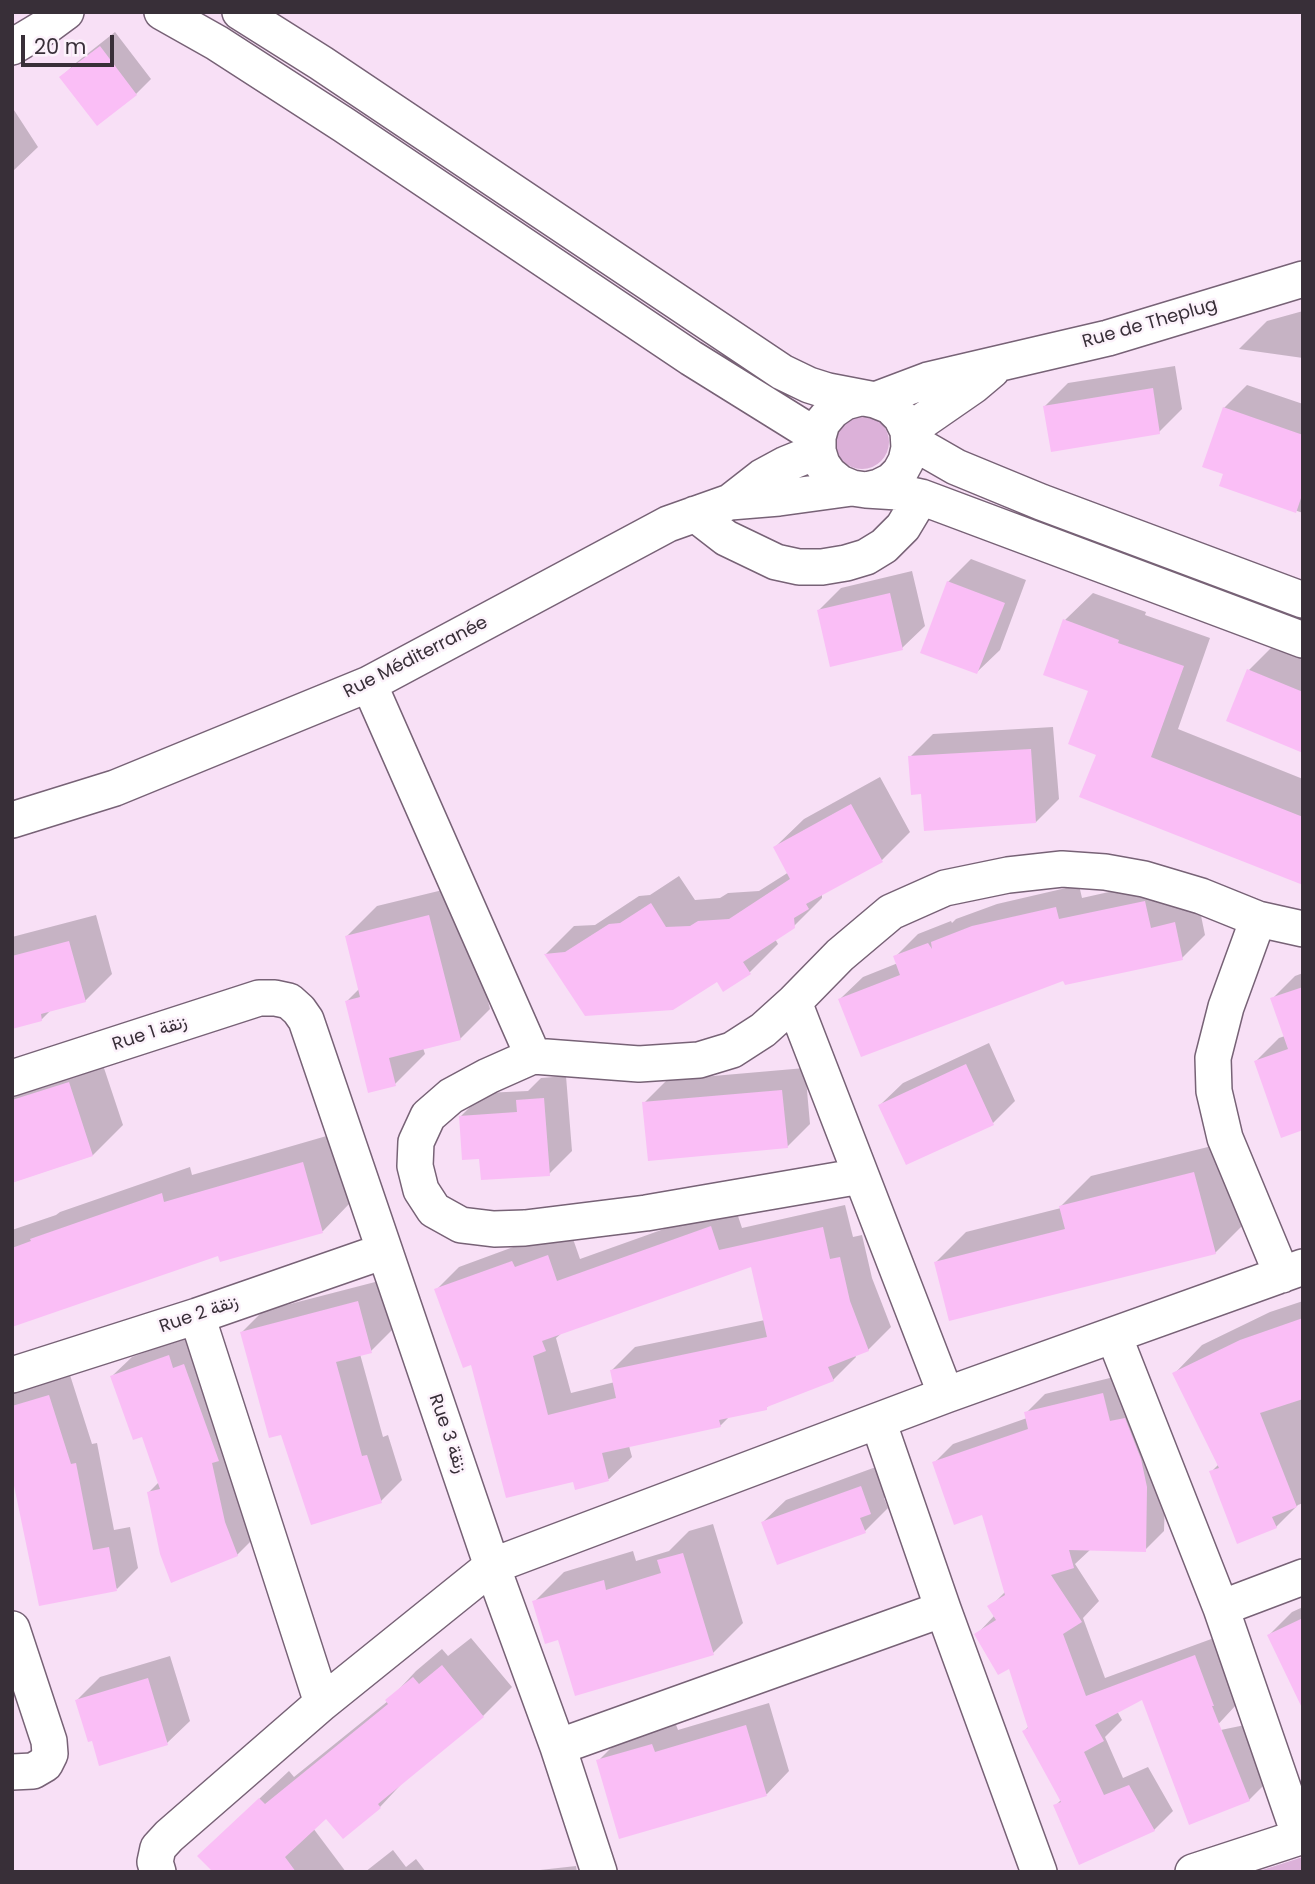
<!DOCTYPE html>
<html>
<head>
<meta charset="utf-8">
<style>
  body { margin:0 }
  #map { position:relative; width:1315px; height:1884px; overflow:hidden; background:#f8e0f6; font-family:Poppins,sans-serif }
  canvas { display:block }
  .frame { position:absolute; inset:0; border:14px solid #382f38; pointer-events:none }
  .scale { position:absolute; left:21px; top:35px; width:93px; height:32px; box-sizing:border-box; border:4px solid #382f38; border-top:0; padding-left:9px; font-size:21px; line-height:24px; white-space:nowrap; color:#382f38; -webkit-text-stroke:5px #fcf2fb; paint-order:stroke }
</style>
</head>
<body>
<div id="map">
<canvas width="1315" height="1884"></canvas>
<div class="frame"></div>
<div class="scale">20 m</div>
</div>
<script>
const g = document.querySelector('canvas').getContext('2d');
g.lineJoin = 'round';
function fillPath(path, color) { g.fillStyle = color; g.fill(path, 'evenodd'); }
const shape = rows => new Path2D(rows.map(r => 'M' + r).join(''));
function trace(path, color, width, dash) { g.strokeStyle = color; g.lineWidth = width; g.lineCap = dash ? 'butt' : 'round'; g.setLineDash(dash || []); g.stroke(path); }
function write(font, color, halo, rows, align = 'center') {
  g.font = font + ' Poppins,Vazirmatn,sans-serif'; g.lineWidth = 5; g.setLineDash([]); g.textBaseline = 'middle'; g.strokeStyle = halo; g.fillStyle = color; for (const [text, x, y, turn = 0] of rows) {
    g.save(); g.translate(x, y); g.rotate((+turn || 0) * Math.PI / 180); g.textAlign = isNaN(turn) ? turn : align; if (halo) g.strokeText(text, 0, 0); g.fillText(text, 0, 0); g.restore();
  }
}
fillPath(shape([
  '835 442a27 27 0 1 1 54 0a27 27 0 1 1-54 0Z',
  [1303,1857,1303,1872,1256,1872]
]), '#dcb1d9');
fillPath(shape([
  [115,32,151,79,136,94,61,77,77,62],
  [12,107,38,147,12,172],
  [1303,311,1303,358,1239,349,1267,321],
  [1175,366,1182,409,1159,432,1045,406,1068,383],
  [1247,385,1303,404,1303,513,1221,485,1225,473,1224,408],
  [971,559,1026,580,1000,650,977,672,948,582],
  [912,571,925,626,902,648,818,611,841,588],
  [1093,593,1146,612,1145,615,1210,638,1178,729,1303,779,1303,883,1098,754,1091,690,1065,620],
  [1277,642,1303,653,1303,751,1249,670],
  [1053,727,1059,799,1036,822,923,792,910,757,933,734],
  [880,777,910,832,882,860,822,894,822,898,793,927,775,939,778,944,750,972,717,979,546,954,574,926,595,925,639,896,650,895,679,876,695,900,720,898,728,893,759,891,789,872,775,847,804,819],
  [1167,879,1198,901,1205,935,1182,958,1064,979,840,999,863,977,898,963,895,957,918,934,951,921,952,923,956,919,997,904,1079,885,1082,898],
  [459,886,490,1009,460,1039,423,1048,425,1054,395,1084,347,1001,360,988,347,936,377,906],
  [96,915,112,974,85,1001,51,1010,41,1020,12,1027,12,937],
  [1303,973,1303,1069,1256,1061,1279,1038,1285,1036,1272,999,1295,976],
  [989,1043,1015,1101,993,1123,880,1105,903,1083],
  [99,1053,123,1125,93,1155,12,1182,12,1082],
  [805,1068,810,1124,787,1147,644,1103,667,1080],
  [566,1076,572,1151,549,1174,481,1157,461,1116,484,1093,528,1091,541,1078],
  [330,1135,350,1203,323,1231,221,1260,219,1253,12,1325,12,1230,56,1215,60,1212,190,1167,192,1175],
  [1224,1143,1245,1223,1215,1253,936,1262,966,1232,1061,1208,1061,1206,1091,1176],
  [734,1204,742,1228,845,1205,853,1237,862,1235,872,1278,891,1327,868,1350,855,1355,856,1357,833,1380,772,1403,766,1408,730,1416,720,1426,629,1446,632,1457,609,1479,574,1480,472,1363,436,1290,459,1267,535,1239,538,1245,571,1233,580,1259],
  [752,1265,765,1320,635,1347,612,1370,615,1382,571,1393,556,1338,563,1332],
  [379,1281,392,1330,371,1351,360,1354,383,1437,388,1435,402,1480,381,1501,242,1332,263,1311],
  [1303,1301,1303,1503,1298,1505,1276,1527,1211,1472,1219,1464,1174,1374,1202,1345,1270,1312],
  [189,1336,257,1535,237,1555,149,1492,159,1482,143,1435,112,1376,132,1357],
  [70,1375,92,1444,97,1443,114,1530,130,1527,138,1568,117,1589,13,1468,12,1393],
  [1122,1375,1166,1467,1164,1531,1145,1550,1091,1549,1075,1564,1099,1601,1083,1618,1105,1678,1214,1638,1237,1704,1211,1732,1245,1725,1268,1781,1249,1800,1143,1697,1117,1711,1122,1720,1105,1737,1123,1778,1148,1767,1173,1811,1154,1830,1080,1862,1055,1806,1062,1799,1024,1731,1029,1726,1009,1666,976,1635,995,1615,990,1607,1006,1591,983,1513,934,1463,953,1444,1027,1418,1026,1413,1045,1394],
  [884,1464,893,1490,884,1498,888,1508,865,1531,763,1522,786,1500],
  [713,1524,743,1623,713,1653,560,1637,534,1602,564,1572,633,1551,636,1561,669,1551,689,1531],
  [1303,1607,1303,1684,1269,1635,1292,1612],
  [471,1638,512,1687,483,1716,408,1777,380,1807,326,1816,313,1828,346,1872,215,1872,229,1827,289,1771,294,1777,388,1701,416,1671,442,1649,448,1656],
  [170,1656,190,1721,167,1743,77,1700,100,1677],
  [769,1703,789,1771,767,1794,620,1837,598,1761,621,1738,675,1722,678,1730],
  [393,1850,406,1867,416,1859,426,1872,365,1872],
  [576,1866,577,1872,522,1872]
]), '#0003');
fillPath(shape([
  [100,46,137,95,97,126,59,77],
  [1153,388,1160,434,1051,452,1043,406],
  [1223,407,1303,435,1303,492,1296,513,1219,486,1223,474,1202,467],
  [947,581,1005,603,977,674,920,653],
  [890,593,903,650,830,667,817,610],
  [1063,619,1119,640,1118,643,1184,666,1151,757,1303,817,1303,885,1079,797,1096,755,1068,744,1088,691,1043,675],
  [1247,669,1303,692,1303,753,1226,721],
  [1031,749,1036,823,924,831,921,794,911,795,908,756],
  [851,804,883,862,806,904,809,909,794,918,795,928,743,962,751,974,723,992,717,982,673,1010,585,1016,544,954,565,952,609,924,620,923,651,903,666,927,690,926,698,921,729,919,790,879,773,847],
  [1145,901,1151,928,1175,922,1183,960,1065,985,1063,981,861,1057,838,999,900,975,893,956,928,943,932,949,931,942,972,926,1056,907,1059,919],
  [429,915,461,1040,389,1058,396,1086,368,1093,345,1001,360,997,345,936],
  [69,941,86,1002,41,1014,42,1021,12,1029,12,956],
  [1303,987,1303,1130,1281,1138,1254,1061,1288,1049,1270,998],
  [966,1064,994,1125,906,1165,878,1105],
  [69,1082,93,1156,12,1183,12,1100],
  [782,1090,788,1148,648,1161,642,1102],
  [544,1098,550,1176,481,1180,479,1159,462,1160,459,1116,517,1112,516,1100],
  [303,1162,323,1233,220,1262,218,1256,12,1327,12,1248,31,1241,30,1239,162,1193,164,1202],
  [1194,1172,1216,1254,949,1321,934,1262,1065,1229,1059,1206],
  [711,1226,719,1250,823,1227,830,1259,840,1257,850,1301,869,1351,828,1367,834,1381,767,1407,767,1410,719,1420,721,1427,602,1453,609,1481,575,1490,573,1482,506,1498,471,1365,463,1368,434,1289,512,1261,515,1267,548,1255,557,1281],
  [751,1267,767,1337,610,1370,616,1398,548,1415,533,1356,546,1351,542,1341],
  [358,1301,372,1353,336,1362,362,1456,367,1455,382,1503,311,1525,281,1435,269,1438,240,1332],
  [1303,1318,1303,1399,1260,1413,1297,1507,1272,1517,1277,1528,1237,1544,1209,1471,1219,1468,1172,1373,1240,1340],
  [169,1355,173,1368,184,1364,219,1461,212,1463,225,1522,238,1556,171,1583,160,1554,147,1492,160,1489,142,1437,133,1440,110,1376],
  [1103,1393,1110,1421,1125,1418,1141,1459,1147,1487,1146,1552,1069,1550,1074,1568,1051,1575,1082,1622,1063,1634,1086,1696,1195,1655,1214,1706,1212,1706,1250,1801,1189,1825,1142,1700,1095,1725,1104,1741,1084,1752,1104,1795,1129,1785,1155,1831,1079,1865,1053,1805,1061,1802,1022,1731,1028,1728,1009,1669,998,1675,974,1634,996,1620,987,1606,1005,1595,982,1515,954,1525,932,1462,1028,1429,1024,1412],
  [49,1395,71,1464,76,1463,93,1550,109,1547,117,1591,39,1606,12,1476,12,1406],
  [861,1486,871,1514,860,1518,866,1533,777,1565,761,1522],
  [683,1553,714,1655,575,1696,558,1640,545,1644,532,1601,604,1580,606,1590,661,1573,657,1560],
  [1303,1618,1303,1710,1267,1635],
  [442,1665,484,1717,378,1804,381,1808,343,1839,326,1819,285,1857,296,1872,213,1872,197,1856,259,1798,265,1804,388,1704,385,1700,413,1677,419,1684],
  [148,1678,168,1745,99,1766,92,1741,88,1742,75,1700],
  [746,1725,767,1796,619,1839,596,1760,652,1744,655,1752]
]), '#fabef6');
const minor = shape([
  [162,12,217,43,344,125,691,358,818,437],
  [240,12,321,63,782,372,809,385,828,391,875,400,890,406,901,417,908,431,909,448,906,461,900,472,891,481,879,487,866,490,852,488,840,483,829,474,822,464,818,451,818,437,822,423,832,411,845,402,860,398],
  [12,47,47,26,66,12],
  [875,400,928,380,1108,338,1303,279],
  [908,431,973,386,992,370],
  [909,440,956,467,1041,502,1303,600],
  [866,490,898,492,921,497,1303,640],
  [730,502,762,477,786,464,818,451],
  [695,514,726,538,776,562,799,567,822,567,846,563,866,557,884,546,903,527,921,497],
  [369,684,533,1056],
  [12,820,115,788,369,684,668,524,730,502,779,498,852,488],
  [1258,919,1226,1007,1213,1058,1214,1091,1225,1138,1282,1275],
  [794,1002,946,1395],
  [12,1078,259,998,275,998,289,1001,299,1010,306,1020,492,1566,558,1747,599,1872],
  [861,1176,646,1213,525,1228,494,1229,461,1225,434,1210,421,1190,415,1166,416,1142,428,1116,451,1096,488,1076,533,1056,639,1064,699,1060,732,1050,763,1030,794,1002,840,955,891,912,945,888,1008,875,1062,869,1105,872,1144,879,1201,896,1258,919,1303,929],
  [197,1316,322,1703],
  [1114,1336,1221,1608,1300,1837],
  [12,1375,197,1316,384,1251],
  [878,1421,943,1609,1039,1872],
  [1221,1608,1303,1577],
  [12,1629,49,1741,50,1754,45,1764,33,1771,12,1772],
  [558,1747,943,1609],
  [158,1872,155,1862,158,1848,169,1836,322,1703,492,1566,946,1395,1303,1267],
  [1193,1872,1303,1836]
]);
trace(minor, '#776276', 38);
trace(minor, '#fff', 35);
write('18px', '#382f38', '#fcf2fb', [
  ["Rue de Theplug",1150,324,-16],
  ["Rue Méditerranée",416,658,-27],
  ["Rue 1 زنقة",150,1034,-18],
  ["Rue 2 زنقة",199,1315,-19],
  ["Rue 3 زنقة",447,1434,71]
]);
</script>
</body>
</html>
